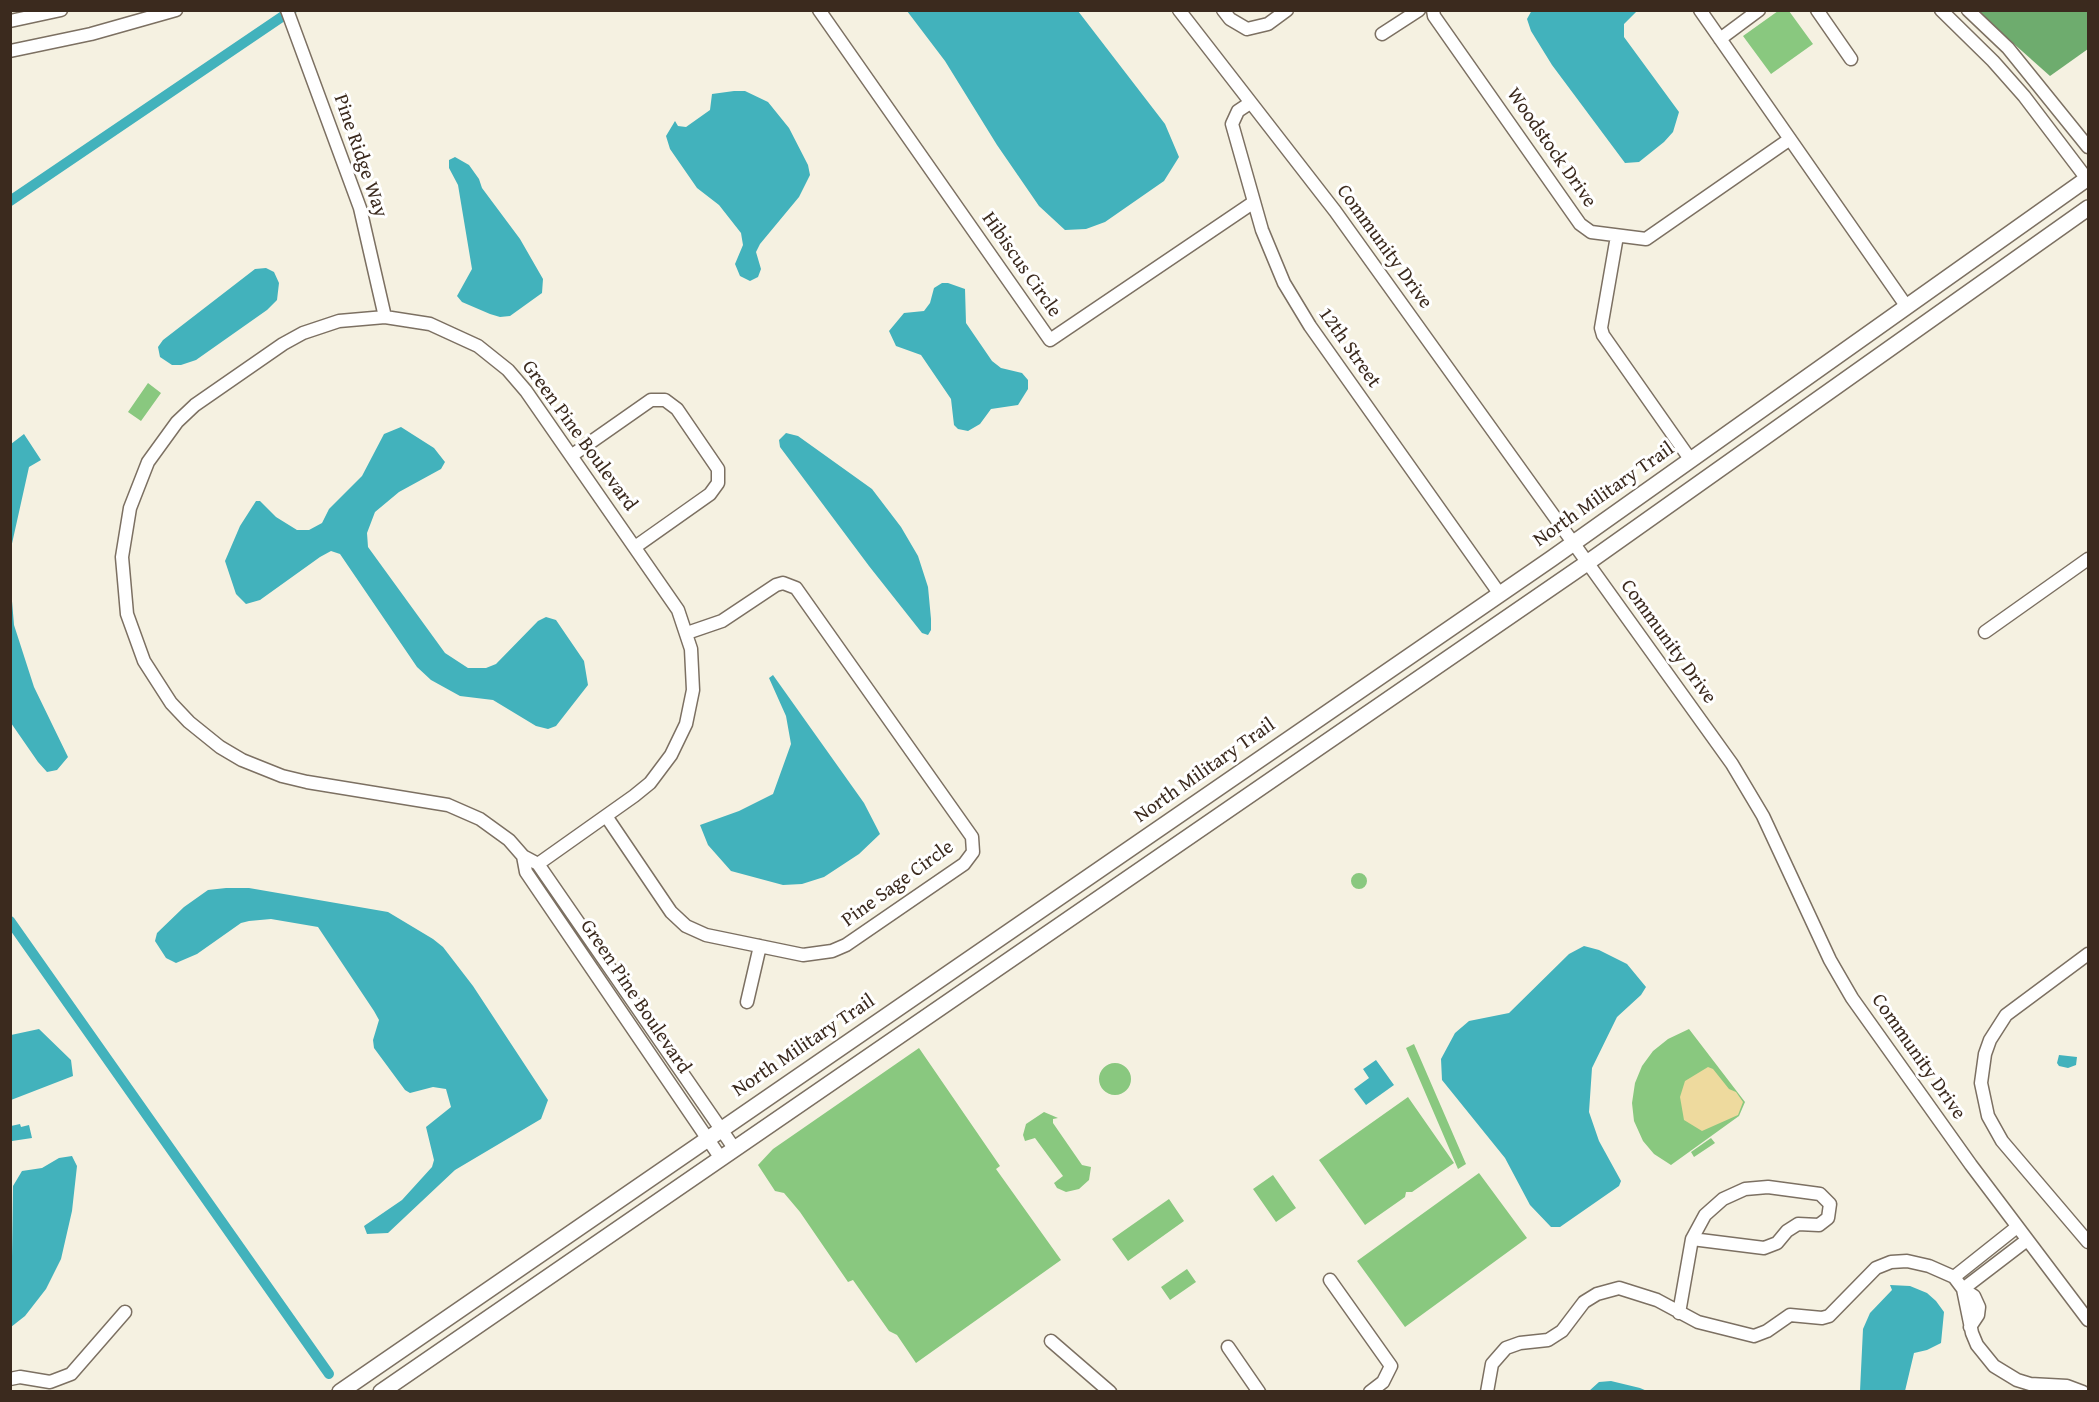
<!DOCTYPE html>
<html>
<head>
<meta charset="utf-8">
<style>
  body { margin:0 }
  #map { position:relative; width:2099px; height:1402px; overflow:hidden; background:#f5f1e1; font-family:"Gentium Book Plus",serif }
  canvas { display:block }
  .frame { position:absolute; inset:0; border:12px solid #3b2a1e; pointer-events:none }
</style>
</head>
<body>
<div id="map">
<canvas width="2099" height="1402"></canvas>
<div class="frame"></div>
</div>
<script>
const g = document.querySelector('canvas').getContext('2d');
g.lineJoin = 'round';
function fillPath(path, color) { g.fillStyle = color; g.fill(path, 'evenodd'); }
const shape = rows => new Path2D(rows.map(r => 'M' + r).join(''));
function trace(path, color, width, dash) { g.strokeStyle = color; g.lineWidth = width; g.lineCap = dash ? 'butt' : 'round'; g.setLineDash(dash || []); g.stroke(path); }
function write(font, color, halo, rows, align = 'center') {
  g.font = font + ' "Gentium Book Plus",serif'; g.lineWidth = 6; g.setLineDash([]); g.textBaseline = 'middle'; g.strokeStyle = halo; g.fillStyle = color; for (const [text, x, y, turn = 0] of rows) {
    g.save(); g.translate(x, y); g.rotate((+turn || 0) * Math.PI / 180); g.textAlign = isNaN(turn) ? turn : align; if (halo) g.strokeText(text, 0, 0); g.fillText(text, 0, 0); g.restore();
  }
}
fillPath(shape([
  [1778,11,1789,11,1813,44,1771,74,1743,36],
  [148,383,161,393,141,421,128,412],
  '1351 881a8 8 0 1 1 16 0a8 8 0 1 1-16 0Z',
  [1689,1029,1745,1102,1739,1116,1671,1165,1654,1154,1643,1141,1634,1121,1632,1103,1635,1083,1642,1066,1653,1051,1668,1039],
  [1414,1044,1466,1164,1458,1169,1406,1048],
  [919,1048,1000,1166,996,1169,1061,1260,916,1363,897,1335,889,1331,853,1280,848,1282,800,1212,784,1193,775,1191,758,1165,773,1149],
  '1099 1079a16 16 0 1 1 32 0a16 16 0 1 1-32 0Z',
  [1408,1097,1454,1163,1412,1192,1406,1192,1405,1197,1365,1225,1319,1160],
  [1044,1112,1058,1118,1053,1119,1053,1123,1082,1165,1091,1167,1089,1180,1079,1189,1066,1192,1057,1188,1054,1183,1063,1176,1035,1138,1025,1141,1023,1135,1026,1124],
  [1711,1138,1715,1143,1694,1157,1691,1152],
  [1479,1173,1527,1238,1405,1327,1357,1261],
  [1273,1175,1296,1208,1276,1222,1253,1189],
  [1169,1199,1184,1221,1128,1261,1112,1239],
  [1187,1269,1196,1282,1170,1300,1161,1287]
]), '#89c87f');
fillPath(shape([
  [1977,11,2088,11,2088,49,2050,76]
]), '#6eac6e');
fillPath(shape([
  [1708,1067,1713,1069,1729,1089,1736,1092,1743,1102,1738,1115,1702,1131,1684,1120,1680,1097,1685,1081]
]), '#eeda9e');
fillPath(shape([
  [1532,10,1637,11,1624,24,1624,37,1679,112,1673,132,1664,142,1639,162,1625,163,1552,65,1531,31,1527,19],
  [907,11,1078,11,1165,124,1179,157,1164,181,1105,222,1086,229,1065,230,1039,206,997,145,945,61],
  [734,91,745,91,768,102,789,128,808,165,810,175,799,197,760,244,756,252,761,269,758,277,750,281,740,276,735,264,743,245,741,233,719,205,697,188,670,149,666,136,675,121,678,126,686,127,710,110,712,94],
  [455,157,469,165,479,179,482,188,520,239,543,279,542,293,510,316,500,317,490,314,462,302,457,296,472,269,458,185,449,168,449,160],
  [266,268,274,272,279,283,277,300,267,310,196,360,181,365,172,365,160,357,158,347,163,340,255,269],
  [948,283,965,289,966,323,992,361,1001,368,1022,373,1028,380,1028,389,1018,405,991,409,980,424,968,431,958,429,954,425,951,399,921,355,896,346,889,331,904,313,924,311,930,303,934,288,942,283],
  [401,427,434,448,445,462,441,469,399,492,375,512,367,533,368,547,445,653,468,668,486,668,496,664,538,621,546,617,556,620,584,661,588,685,556,726,548,729,536,726,493,700,460,696,431,680,417,667,340,554,331,551,320,557,260,600,246,604,236,594,225,561,240,526,256,501,260,501,276,517,297,530,309,530,322,523,329,509,362,476,384,434],
  [786,433,798,436,872,489,901,527,918,556,928,587,931,619,931,630,928,635,922,633,869,566,780,447,779,440],
  [24,434,41,460,29,467,11,548,11,444],
  [11,589,14,625,34,687,68,757,57,770,47,772,38,762,11,723],
  [773,675,864,803,880,834,859,854,824,877,802,884,783,885,731,871,708,845,700,825,739,811,773,794,791,744,786,716,769,678],
  [226,888,249,888,388,912,433,939,443,947,473,986,548,1100,541,1119,455,1170,388,1233,367,1234,364,1226,402,1200,432,1167,434,1160,426,1127,451,1107,446,1089,433,1087,410,1093,405,1090,374,1048,373,1040,379,1020,374,1011,318,927,271,919,249,921,241,923,197,954,176,963,166,958,155,941,157,933,184,907,208,890],
  [1584,946,1599,950,1627,964,1646,987,1641,995,1617,1017,1592,1068,1589,1112,1599,1141,1621,1181,1619,1186,1560,1227,1551,1227,1530,1205,1505,1158,1442,1080,1441,1059,1455,1033,1469,1021,1509,1013,1569,954],
  [39,1029,71,1060,73,1076,11,1100,11,1035],
  [2059,1055,2077,1057,2076,1065,2068,1068,2059,1066,2057,1063],
  [1376,1060,1394,1085,1366,1105,1354,1089,1369,1078,1363,1069],
  [20,1124,21,1127,29,1125,32,1138,12,1141,11,1126],
  [72,1156,77,1166,72,1211,61,1259,46,1289,25,1316,11,1327,13,1186,22,1171,42,1168,59,1158],
  [1890,1285,1910,1286,1927,1293,1936,1301,1944,1312,1941,1343,1927,1350,1914,1353,1905,1391,1860,1391,1863,1329,1870,1313,1892,1290],
  [1611,1381,1640,1388,1647,1391,1589,1391,1599,1382]
]), '#42b2bc');
trace(shape([
  [10,201,292,10],
  [10,921,329,1374]
]), '#42b2bc', 10);
const minor = shape([
  [287,10,360,208,385,317],
  [819,10,1050,340,1254,202],
  [1179,10,1335,211,1732,764,1763,816,1830,960,1852,998,1971,1165,2088,1320],
  [1223,10,1230,19,1247,29,1268,24,1287,10],
  [1433,10,1434,16,1580,224,1591,232,1646,239,1790,139],
  [1700,10,1907,307],
  [1817,10,1851,59],
  [1941,10,1993,61,2024,96,2087,179],
  [1968,10,2008,48,2088,147],
  [10,21,61,10],
  [1382,34,1419,10],
  [1720,39,1759,10],
  [10,51,91,34,176,10],
  [1250,103,1238,111,1232,124,1262,230,1284,283,1310,326,1499,593],
  [1617,236,1601,328,1603,335,1690,459],
  [571,456,651,400,665,400,677,409,718,469,718,483,710,494,635,547],
  [1985,632,2088,559],
  [606,816,671,912,686,926,706,935,803,955,832,951,846,945,964,864,973,852,972,837,796,588,783,583,776,585,722,621,687,633],
  [523,856,526,872,720,1157],
  [538,864,634,796,650,783,671,755,686,724,693,690,691,649,678,610,526,391,508,370,478,346,430,324,385,317,339,321,303,333,283,344,195,405,177,422,148,462,130,508,122,557,127,614,144,661,171,703,189,722,220,747,242,760,282,776,307,782,448,805,480,819,509,840,523,856,538,864,734,1148],
  [2088,954,2006,1015,1990,1040,1985,1054,1981,1083,1988,1116,2002,1141,2088,1242],
  [747,1002,760,946],
  [1768,1187,1820,1194,1830,1204,1828,1218,1819,1225,1798,1224,1787,1231,1777,1243,1764,1248,1692,1239,1705,1215,1723,1199,1745,1189,1768,1187],
  [1954,1277,2017,1227],
  [1330,1280,1391,1366,1383,1382,1370,1392],
  [1963,1289,1972,1333,1977,1345,1994,1366,2017,1380,2030,1384,2067,1386,2083,1392],
  [1963,1289,2027,1240],
  [1679,1313,1692,1239],
  [1051,1341,1110,1392],
  [1228,1347,1259,1392],
  [10,1379,20,1377,50,1382,71,1374,125,1312],
  [1487,1392,1492,1364,1506,1348,1520,1343,1548,1340,1562,1331,1584,1302,1597,1294,1619,1288,1657,1300,1698,1322,1754,1336,1767,1331,1790,1315,1822,1318,1829,1316,1876,1268,1891,1262,1907,1261,1929,1266,1954,1277,1963,1289,1974,1296,1979,1307,1978,1315,1970,1327]
]);
const major = shape([
  [340,1392,1551,559,2088,178],
  [381,1392,1587,563,2088,208]
]);
trace(minor, '#7c7062', 15);
trace(major, '#7c7062', 18);
trace(minor, '#fff', 12);
trace(major, '#fff', 15);
write('20px', '#3b2a1e', '#fff', [
  ["Woodstock Drive",1551,148,55],
  ["Pine Ridge Way",360,156,71],
  ["Community Drive",1384,247,54],
  ["Hibiscus Circle",1021,265,55],
  ["12th Street",1349,348,55],
  ["Green Pine Boulevard",579,436,54],
  ["North Military Trail",1604,495,-35],
  ["Community Drive",1668,642,54],
  ["North Military Trail",1205,771,-35],
  ["Pine Sage Circle",898,884,-36],
  ["Green Pine Boulevard",635,997,56],
  ["North Military Trail",804,1046,-34],
  ["Community Drive",1918,1057,55]
]);
</script>
</body>
</html>
